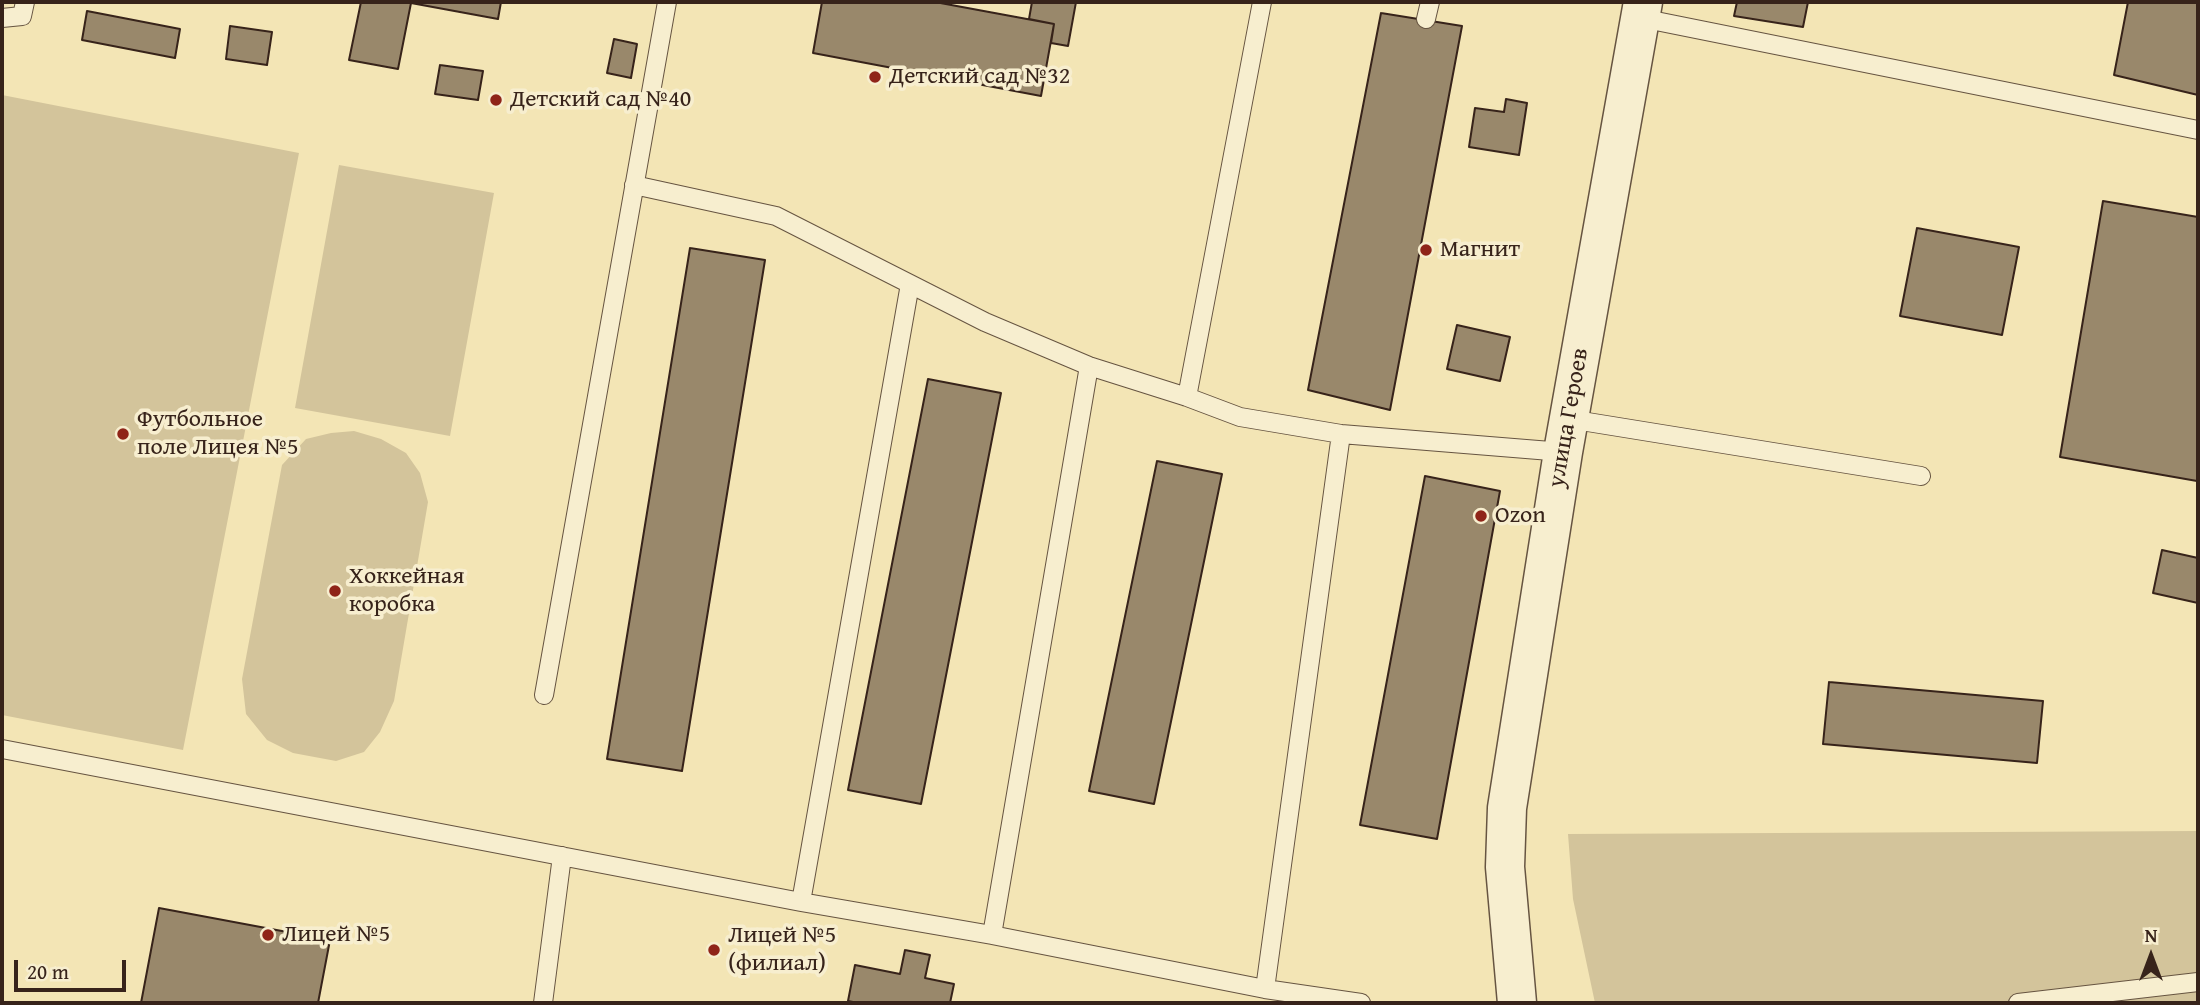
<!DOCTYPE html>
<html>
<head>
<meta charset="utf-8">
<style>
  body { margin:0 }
  #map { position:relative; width:2200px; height:1005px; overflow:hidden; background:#f3e5b5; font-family:"Gentium Book Plus",serif }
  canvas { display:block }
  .frame { position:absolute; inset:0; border:4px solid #37231a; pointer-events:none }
  .north { position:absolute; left:2116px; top:921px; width:70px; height:70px; -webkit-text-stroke:5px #f7eecf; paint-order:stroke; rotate:0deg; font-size:19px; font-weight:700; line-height:28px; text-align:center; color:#37231a }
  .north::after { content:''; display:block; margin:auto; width:24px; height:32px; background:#37231a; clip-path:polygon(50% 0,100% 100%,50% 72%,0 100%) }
  .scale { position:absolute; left:14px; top:960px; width:112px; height:32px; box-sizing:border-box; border:4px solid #37231a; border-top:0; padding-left:9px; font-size:21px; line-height:24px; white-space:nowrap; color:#37231a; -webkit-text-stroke:5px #f7eecf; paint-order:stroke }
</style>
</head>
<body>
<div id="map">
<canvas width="2200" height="1005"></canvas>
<div class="frame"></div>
<div class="north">N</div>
<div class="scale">20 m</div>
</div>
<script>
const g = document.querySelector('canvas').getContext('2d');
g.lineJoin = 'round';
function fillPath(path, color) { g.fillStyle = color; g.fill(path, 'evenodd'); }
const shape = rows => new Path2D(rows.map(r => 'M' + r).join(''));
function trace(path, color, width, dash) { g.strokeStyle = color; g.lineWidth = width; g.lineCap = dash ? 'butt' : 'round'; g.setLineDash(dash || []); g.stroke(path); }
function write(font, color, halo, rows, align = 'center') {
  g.font = font + ' "Gentium Book Plus",serif'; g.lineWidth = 7; g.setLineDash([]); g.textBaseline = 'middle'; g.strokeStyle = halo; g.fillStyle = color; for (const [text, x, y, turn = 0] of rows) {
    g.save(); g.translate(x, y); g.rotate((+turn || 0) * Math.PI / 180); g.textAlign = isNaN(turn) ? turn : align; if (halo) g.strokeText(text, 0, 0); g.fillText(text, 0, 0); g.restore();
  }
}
fillPath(shape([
  [2,95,299,153,183,750,2,715],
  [339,165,494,193,450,436,295,408],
  [354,431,381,439,406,453,420,473,428,502,394,701,380,732,364,752,336,761,293,753,267,740,246,714,242,679,282,465,306,439,331,433],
  [2198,831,2198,1003,1595,1003,1573,899,1568,834]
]), '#d3c49b');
const building = shape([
  [361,2,501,2,498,19,411,3,398,69,349,60,361,2],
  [822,2,935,2,1054,24,1041,96,813,53,822,2],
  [1032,2,1076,2,1068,46,1051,43,1054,24,1029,19,1032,2],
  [1737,2,1808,2,1803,27,1734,16,1737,2],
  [2128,2,2198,2,2198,95,2114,75,2128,2],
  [87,11,180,29,175,58,82,40,87,11],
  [1381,13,1462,26,1390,410,1308,390,1381,13],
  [230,26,272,32,267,65,226,59,230,26],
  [614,39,637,44,631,78,607,73,614,39],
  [440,65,483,71,478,100,435,94,440,65],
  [1506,99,1527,103,1519,155,1469,147,1475,108,1504,112,1506,99],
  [2103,201,2198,217,2197,481,2060,457,2103,201],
  [1917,228,2019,247,2002,335,1900,316,1917,228],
  [690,248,765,260,682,771,607,759,690,248],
  [1457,325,1510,337,1500,381,1447,369,1457,325],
  [928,379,1001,393,921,804,848,790,928,379],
  [1157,461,1222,474,1154,804,1089,791,1157,461],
  [1425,476,1500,491,1437,839,1360,825,1425,476],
  [2162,550,2198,558,2198,603,2153,593,2162,550],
  [1829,682,2043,701,2037,763,1823,744,1829,682],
  [159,908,330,940,318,1003,141,1003,159,908],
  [905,950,930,955,925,978,954,984,950,1003,858,1003,848,1001,855,965,900,974,905,950]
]);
fillPath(building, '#99886b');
trace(building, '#37231a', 2);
const service = shape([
  [2,18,22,16,25,2],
  [1641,18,2198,130],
  [1426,19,1430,2],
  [634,185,776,216,985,322,1089,366,1187,397,1240,417,1341,434,1563,452],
  [1187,397,1262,2],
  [1569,419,1921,476],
  [544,695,667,2],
  [2,749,801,902,992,935,1265,989,1361,1003],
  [801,902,910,284],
  [992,935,1089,366],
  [1265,989,1341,434],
  [543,1003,562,856],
  [2018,1003,2198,982]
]);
const tertiary = shape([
  [1517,1003,1505,867,1507,808,1563,452,1643,2]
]);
trace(service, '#665441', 20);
trace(tertiary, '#665441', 41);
trace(service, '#f7eecf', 18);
trace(tertiary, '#f7eecf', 38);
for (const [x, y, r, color] of [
  [875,77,7,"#8f2418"],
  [496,100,7,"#8f2418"],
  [1426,250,7,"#8f2418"],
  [123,434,7,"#8f2418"],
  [1481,516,7,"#8f2418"],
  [335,591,7,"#8f2418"],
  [268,935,7,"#8f2418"],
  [714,950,7,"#8f2418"]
]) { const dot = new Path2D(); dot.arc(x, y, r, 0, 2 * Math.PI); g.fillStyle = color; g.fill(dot); trace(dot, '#f7eecf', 2.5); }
write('24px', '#37231a', '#f7eecf', [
  ["Детский сад №32",889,77],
  ["Детский сад №40",510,100],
  ["Магнит",1440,250],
  ["Футбольное",137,420],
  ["поле Лицея №5",137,448],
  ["Ozon",1495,516],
  ["Хоккейная",349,577],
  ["коробка",349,605],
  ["Лицей №5",282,935],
  ["Лицей №5",728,936],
  ["(филиал)",728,964]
], 'left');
write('24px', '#37231a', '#f7eecf', [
  ["улица Героев",1569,418,-80]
]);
</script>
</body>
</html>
